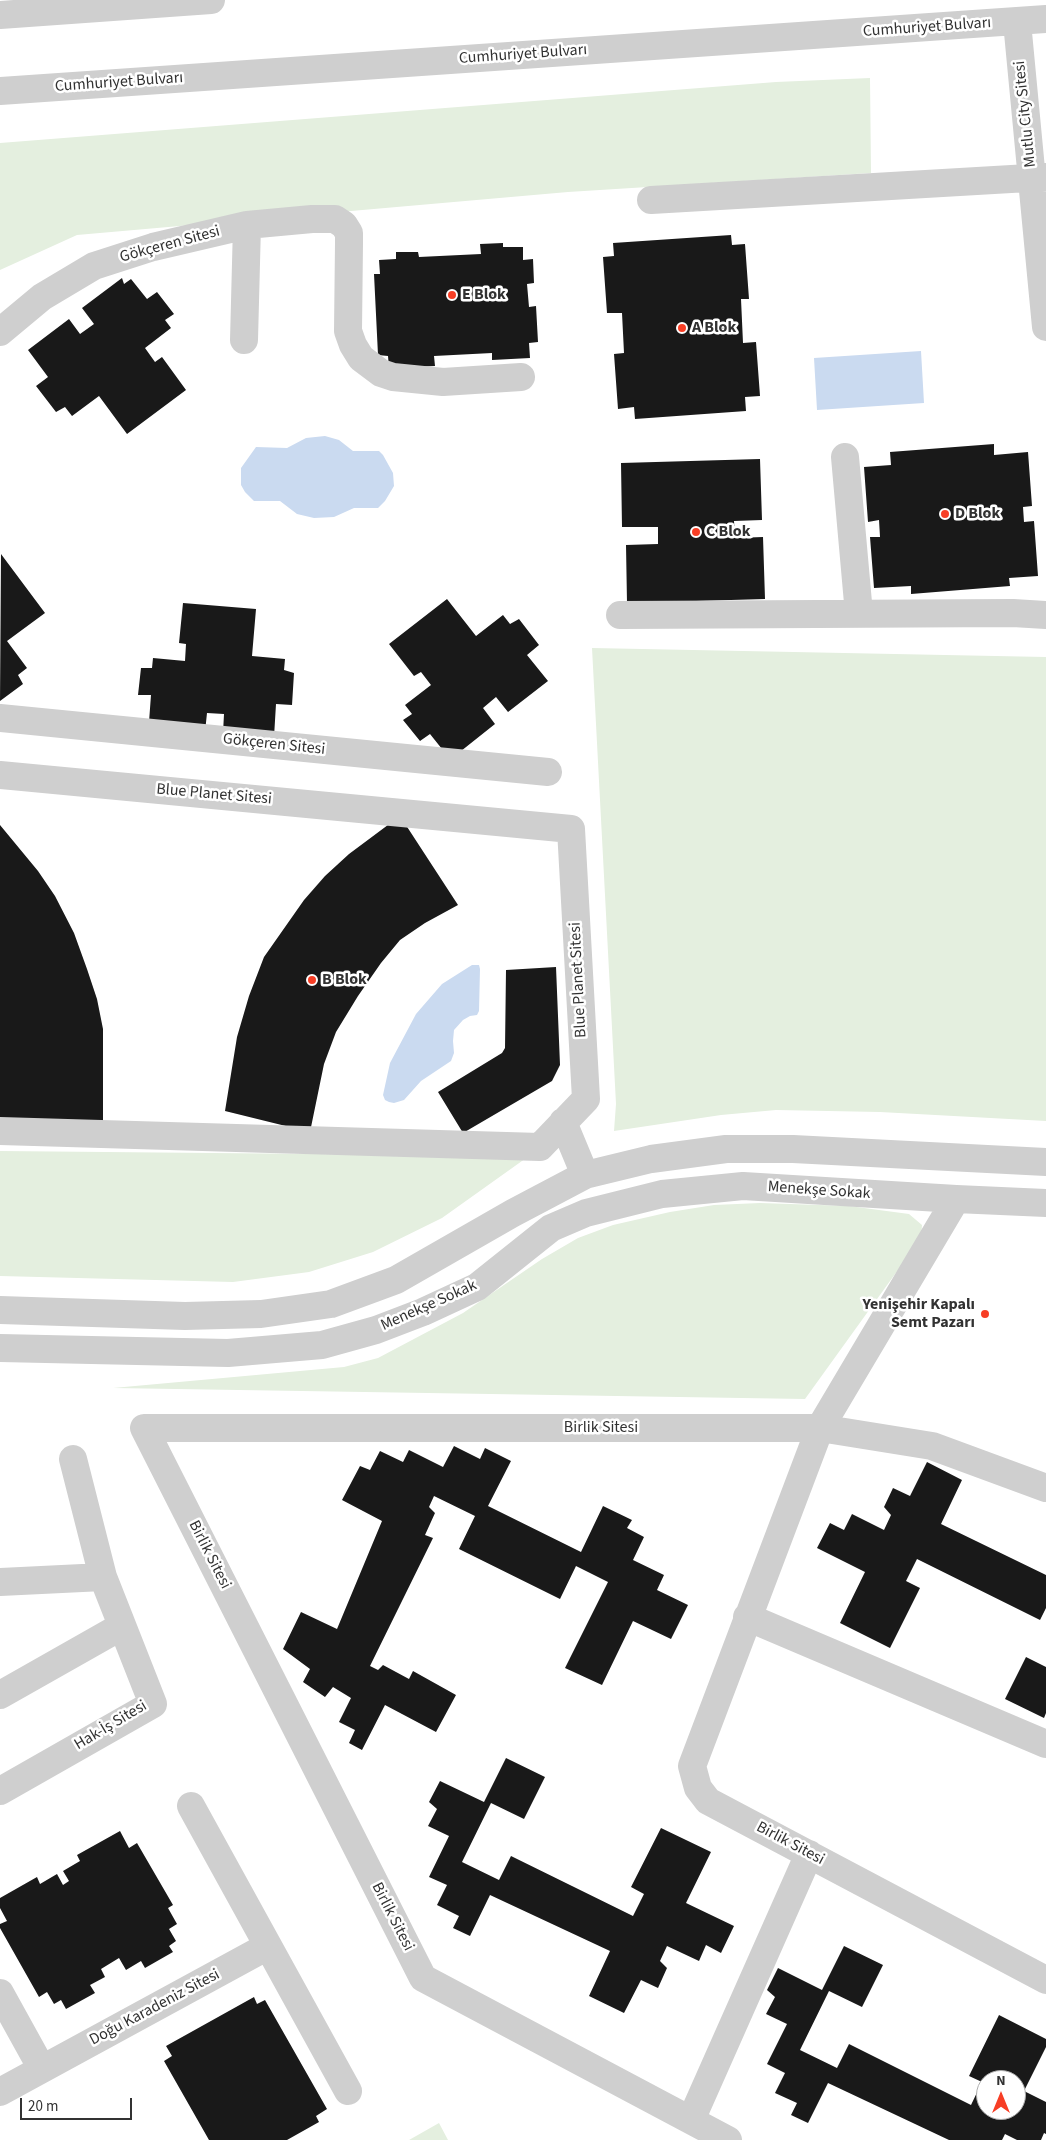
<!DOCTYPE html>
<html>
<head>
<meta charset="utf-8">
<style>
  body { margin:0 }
  #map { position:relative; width:1046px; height:2140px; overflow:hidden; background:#fff; font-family:"Source Sans 3",sans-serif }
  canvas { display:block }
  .north { position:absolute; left:976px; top:2070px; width:50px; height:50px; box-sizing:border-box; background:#fff; border:1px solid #adadad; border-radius:50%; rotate:0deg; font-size:14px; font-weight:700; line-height:20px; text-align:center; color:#323232 }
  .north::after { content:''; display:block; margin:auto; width:18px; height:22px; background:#f73e25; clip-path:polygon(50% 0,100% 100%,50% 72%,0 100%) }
  .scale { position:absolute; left:20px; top:2098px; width:112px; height:22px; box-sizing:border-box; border:2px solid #323232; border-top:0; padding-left:6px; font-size:15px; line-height:18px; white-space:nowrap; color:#323232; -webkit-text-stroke:4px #fff; paint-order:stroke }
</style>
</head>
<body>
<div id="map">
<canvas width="1046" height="2140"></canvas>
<div class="north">N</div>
<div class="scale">20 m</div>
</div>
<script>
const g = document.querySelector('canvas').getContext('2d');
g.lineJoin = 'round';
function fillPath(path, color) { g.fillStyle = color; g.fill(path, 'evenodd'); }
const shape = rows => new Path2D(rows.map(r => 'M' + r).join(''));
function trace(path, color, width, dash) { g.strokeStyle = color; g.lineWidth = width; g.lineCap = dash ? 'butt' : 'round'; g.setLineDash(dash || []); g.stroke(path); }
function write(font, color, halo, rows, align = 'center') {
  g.font = font + ' "Source Sans 3",sans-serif'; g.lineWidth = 5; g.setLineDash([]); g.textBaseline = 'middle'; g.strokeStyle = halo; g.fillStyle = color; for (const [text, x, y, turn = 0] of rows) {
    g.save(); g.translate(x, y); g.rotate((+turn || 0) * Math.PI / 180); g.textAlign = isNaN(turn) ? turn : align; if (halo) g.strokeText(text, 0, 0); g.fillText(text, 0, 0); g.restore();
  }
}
fillPath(shape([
  [870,78,871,173,568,192,77,235,0,270,0,143,776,82],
  [592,648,1046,657,1046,1121,880,1112,776,1110,721,1115,614,1131,616,1104],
  [0,1151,529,1156,442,1218,373,1252,309,1272,233,1282,0,1276],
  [760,1203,849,1206,909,1214,922,1225,921,1238,805,1399,113,1388,344,1367,378,1358,463,1313,542,1259,578,1238,613,1225,670,1212,714,1205],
  [439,2123,448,2140,409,2140]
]), '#e4efdf');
fillPath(shape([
  [921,351,924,403,817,410,814,358],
  [325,436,339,440,353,451,379,451,383,455,393,473,394,486,385,501,378,508,354,508,334,517,314,518,297,514,280,501,254,501,245,492,241,485,241,468,256,447,287,448,306,438],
  [472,965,479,965,480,969,479,1011,477,1015,470,1016,463,1020,454,1030,453,1041,454,1053,451,1061,421,1081,404,1100,394,1103,389,1102,385,1100,383,1095,390,1063,416,1014,442,984]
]), '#cadaf0');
fillPath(shape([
  [731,235,732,245,745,244,749,299,741,299,743,343,756,342,760,396,745,397,746,411,635,419,634,407,618,409,614,354,624,353,622,313,607,313,603,257,614,256,613,243],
  [503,243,503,247,523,247,523,260,533,259,534,283,527,284,529,307,536,306,538,342,529,343,530,358,492,360,492,353,434,356,435,366,389,368,388,356,378,355,374,274,380,274,379,260,396,259,396,252,418,252,419,257,481,254,480,244],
  [122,278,124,284,131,279,147,299,157,292,174,314,165,320,171,328,145,348,155,362,162,357,186,390,127,434,99,396,72,416,65,407,56,412,36,386,48,377,28,350,69,319,80,334,94,324,82,308],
  [994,444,994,455,1028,452,1032,506,1023,507,1024,522,1034,521,1038,576,1009,578,1010,586,911,594,911,586,874,588,870,537,880,537,879,520,868,522,864,467,891,465,890,452],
  [760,459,762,520,734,521,735,538,763,537,765,599,627,603,626,545,658,544,658,527,622,527,621,463],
  [1,554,45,613,7,641,27,668,18,675,23,684,0,701],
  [447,599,476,636,503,615,510,624,519,619,539,645,527,655,548,681,508,712,496,697,483,708,495,724,456,755,453,749,446,754,430,734,420,741,403,720,412,714,405,705,431,685,421,672,414,676,389,644],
  [183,603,256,609,252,656,285,659,284,670,294,673,292,705,276,704,274,737,223,733,224,714,207,713,205,732,149,722,151,695,138,695,141,668,152,668,153,658,185,661,186,644,179,643],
  [400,816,458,905,425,923,400,940,381,963,358,996,336,1032,324,1064,310,1132,225,1111,237,1037,249,996,264,957,304,900,325,876,349,854],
  [0,825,38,871,55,896,74,933,87,969,97,999,103,1029,103,1127,0,1124],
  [556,967,560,1065,552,1081,463,1133,438,1092,502,1053,505,1048,506,970],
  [454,1446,480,1459,485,1448,511,1461,488,1506,581,1552,603,1506,632,1520,627,1528,644,1537,633,1560,664,1575,657,1590,688,1605,671,1639,633,1621,602,1685,565,1668,608,1582,576,1566,560,1599,459,1549,475,1516,434,1496,429,1507,435,1513,425,1535,433,1538,370,1666,378,1670,383,1665,409,1679,413,1671,456,1695,436,1732,385,1705,362,1750,349,1743,355,1730,339,1722,351,1698,333,1687,325,1697,303,1682,310,1669,283,1649,301,1612,337,1629,382,1521,342,1500,360,1466,370,1470,380,1451,403,1462,409,1450,443,1467],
  [927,1462,962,1480,941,1524,1046,1575,1046,1608,1040,1620,917,1559,906,1581,920,1588,890,1648,840,1623,865,1572,817,1548,830,1523,844,1530,852,1514,884,1530,891,1515,884,1507,893,1488,910,1496],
  [1026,1657,1046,1667,1046,1713,1044,1718,1005,1699],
  [506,1758,545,1777,524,1819,491,1803,462,1862,499,1880,511,1856,633,1916,644,1894,631,1887,661,1828,711,1852,686,1903,734,1926,721,1953,706,1945,699,1961,667,1946,660,1961,667,1968,658,1988,641,1980,624,2013,589,1996,610,1951,490,1895,470,1936,453,1928,459,1916,437,1905,447,1885,429,1877,449,1836,428,1826,437,1809,429,1802,440,1781,484,1802],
  [120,1831,129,1848,137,1843,173,1905,168,1908,177,1924,169,1929,176,1941,169,1946,173,1952,145,1968,141,1961,126,1970,119,1958,101,1969,105,1977,90,1985,95,1993,66,2009,61,2000,54,2004,47,1992,39,1997,0,1928,0,1924,7,1921,0,1908,0,1898,37,1877,40,1884,57,1874,63,1885,69,1881,63,1871,80,1861,77,1855],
  [844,1946,883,1965,862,2007,829,1991,800,2050,837,2068,849,2044,971,2105,982,2082,969,2076,999,2015,1046,2039,1046,2047,1024,2091,1046,2102,1046,2134,1044,2133,1041,2140,1017,2140,1005,2134,1002,2140,949,2140,828,2083,808,2123,791,2115,797,2103,775,2093,785,2073,767,2064,787,2024,766,2014,775,1997,767,1990,778,1968,822,1990],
  [986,2080,1016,2080,1016,2110,986,2110],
  [254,1997,257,2004,265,2000,327,2109,316,2116,319,2122,287,2140,209,2140,164,2061,172,2056,166,2046]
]), '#191919');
trace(shape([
  [0,15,211,0],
  [1017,22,1046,327],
  [0,91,1046,19],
  [651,200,1046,177],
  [247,225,312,219,335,219,344,225,349,233,349,243,348,331,353,345,361,358,381,373,393,377,443,382,521,377],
  [0,332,42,297,94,266,153,247,247,225,244,340],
  [845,457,859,614],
  [620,615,1013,613,1046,615],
  [0,718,548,772],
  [0,775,571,829,586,1099,540,1147,0,1131],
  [563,1122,585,1175],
  [956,1199,820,1428,692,1766,698,1788,708,1801,1046,1980],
  [0,1310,185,1316,261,1314,331,1304,396,1280,513,1213,585,1175,651,1159,726,1149,793,1149,1046,1162],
  [0,1348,228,1353,322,1345,376,1330,423,1312,477,1287,551,1228,586,1213,662,1194,743,1186,956,1199,1046,1203],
  [73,1459,103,1577],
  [0,1582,103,1577,153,1704,0,1791],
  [747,1617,1046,1744],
  [0,1695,122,1626],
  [191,1806,348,2091],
  [0,1993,42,2069],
  [0,2092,268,1946],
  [691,2120,809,1854],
  [728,2140,423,1978,144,1428,820,1428,932,1446,1046,1488]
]), '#cfcfcf', 28);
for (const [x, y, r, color] of [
  [452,295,5,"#f73e25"],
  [682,328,5,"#f73e25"],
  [945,514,5,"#f73e25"],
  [696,532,5,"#f73e25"],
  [312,980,5,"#f73e25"],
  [985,1314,5,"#f73e25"]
]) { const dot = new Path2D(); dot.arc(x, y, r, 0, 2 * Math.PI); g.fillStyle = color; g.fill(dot); trace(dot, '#fff', 2); }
write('16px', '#323232', '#fff', [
  ["Cumhuriyet Bulvarı",927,28,-4],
  ["Cumhuriyet Bulvarı",523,55,-4],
  ["Cumhuriyet Bulvarı",119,83,-4],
  ["Mutlu City Sitesi",1026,114,-96],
  ["Gökçeren Sitesi",170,245,-15],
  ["Gökçeren Sitesi",274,745,6],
  ["Blue Planet Sitesi",214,795,5],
  ["Blue Planet Sitesi",579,980,-93],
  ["Menekşe Sokak",819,1191,4],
  ["Menekşe Sokak",429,1306,-24],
  ["Birlik Sitesi",601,1428],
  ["Birlik Sitesi",209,1555,63],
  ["Hak-İş Sitesi",111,1726,-31],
  ["Birlik Sitesi",790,1844,28],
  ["Birlik Sitesi",392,1917,63],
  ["Doğu Karadeniz Sitesi",155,2008,-28]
]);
write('bold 16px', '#323232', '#fff', [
  ["E Blok",462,295],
  ["A Blok",692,328],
  ["D Blok",955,514],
  ["C Blok",706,532],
  ["B Blok",322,980],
  ["Yenişehir Kapalı",975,1305,"right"],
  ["Semt Pazarı",975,1323,"right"]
], 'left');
</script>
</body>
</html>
